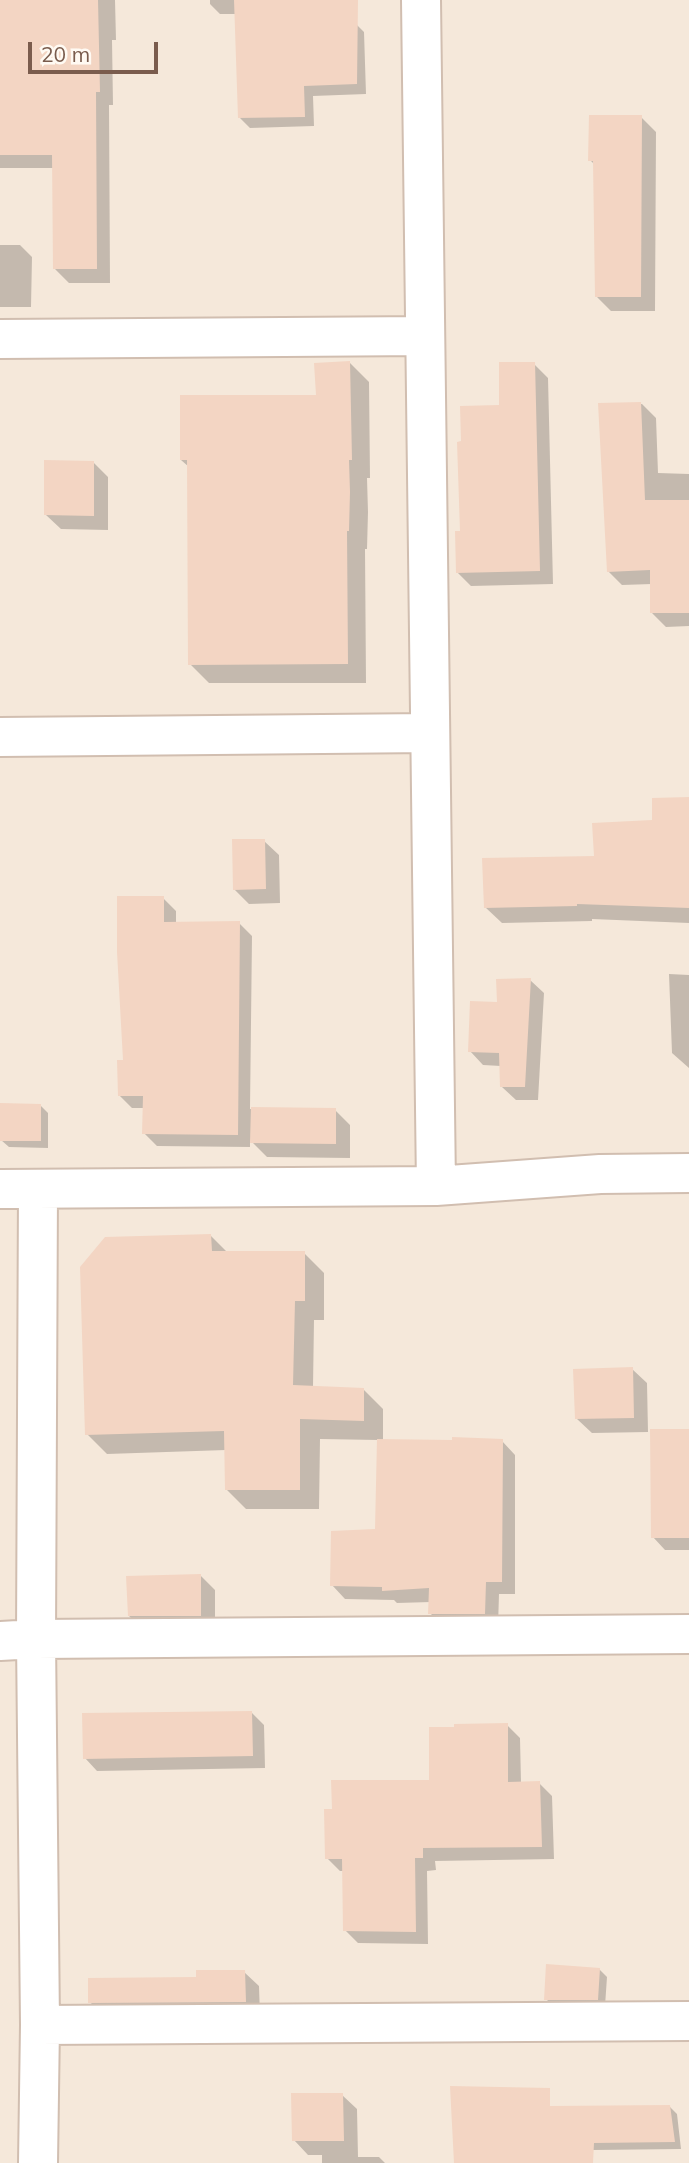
<!DOCTYPE html>
<html>
<head>
<meta charset="utf-8">
<style>
  body { margin:0 }
  #map { position:relative; width:689px; height:2163px; overflow:hidden; background:#fdf6ec; font-family:Mulish,sans-serif }
  canvas { display:block }
  .scale { position:absolute; left:28px; top:42px; width:130px; height:32px; box-sizing:border-box; border:4px solid #7a5c4d; border-top:0; padding-left:9px; font-size:21px; line-height:24px; white-space:nowrap; color:#7a5c4d; -webkit-text-stroke:5px #fffaf3; paint-order:stroke }
</style>
</head>
<body>
<div id="map">
<canvas width="689" height="2163"></canvas>
<div class="scale">20 m</div>
</div>
<script>
const g = document.querySelector('canvas').getContext('2d');
g.lineJoin = 'round';
function fillPath(path, color) { g.fillStyle = color; g.fill(path, 'evenodd'); }
const shape = rows => new Path2D(rows.map(r => 'M' + r).join(''));
function trace(path, color, width, dash) { g.strokeStyle = color; g.lineWidth = width; g.lineCap = dash ? 'butt' : 'round'; g.setLineDash(dash || []); g.stroke(path); }
fillPath(shape([
  [0,0,689,0,689,2163,0,2163]
]), '#f5e8da');
fillPath(shape([
  [0,0,115,0,116,40,112,40,113,105,109,105,110,283,69,283,55,269,54,168,0,168],
  [210,0,284,0,354,22,364,32,366,94,313,96,314,126,250,128,240,118,236,14,220,14,210,4],
  [641,117,656,132,655,311,611,311,597,297,594,164,590,160],
  [0,245,20,245,32,257,31,307,0,307],
  [350,363,369,382,370,478,367,478,368,512,367,549,365,549,366,683,209,683,190,664,189,467,181,460,318,397],
  [534,364,548,378,553,584,471,586,457,572,461,533,501,407],
  [642,404,656,418,658,473,689,474,689,626,666,627,652,613,652,584,622,585,608,571,600,405],
  [93,462,108,477,108,530,61,529,46,515],
  [689,799,689,923,592,919,592,921,502,923,485,907,595,857],
  [264,841,279,855,280,903,249,904,234,889],
  [163,898,176,911,176,924,239,923,252,936,250,1109,335,1110,350,1125,350,1158,267,1157,250,1140,250,1147,157,1146,144,1133,145,1108,132,1108,119,1095,124,1062],
  [669,974,689,975,689,1068,672,1053],
  [530,980,544,993,538,1100,516,1100,502,1087,501,1066,483,1065,470,1051,499,1004],
  [40,1105,48,1113,48,1148,9,1147,1,1140],
  [210,1235,228,1253,304,1253,324,1273,324,1320,314,1320,313,1387,363,1389,383,1409,383,1440,502,1441,515,1455,515,1594,499,1594,498,1626,444,1627,430,1613,431,1602,397,1603,394,1600,345,1599,332,1585,376,1531,378,1440,320,1439,319,1509,246,1509,226,1489,226,1450,107,1454,87,1434],
  [632,1369,647,1383,648,1432,592,1433,577,1419],
  [689,1430,689,1550,665,1550,653,1537],
  [200,1575,215,1590,215,1630,144,1630,129,1616],
  [252,1713,264,1725,265,1768,97,1771,85,1758],
  [507,1725,520,1738,521,1783,539,1783,552,1796,554,1859,435,1861,436,1870,427,1871,428,1944,358,1943,345,1930,344,1871,340,1871,327,1858],
  [599,1969,607,1977,605,2006,554,2007,546,1999],
  [244,1972,259,1986,260,2016,104,2017,90,2002,198,1979],
  [342,2095,357,2109,358,2157,379,2157,385,2163,322,2163,322,2155,308,2155,294,2140],
  [670,2107,677,2114,681,2149,593,2150,585,2142]
]), '#0003');
fillPath(shape([
  [0,0,98,0,100,92,96,92,97,269,53,269,52,155,0,155],
  [234,0,358,0,357,84,304,86,305,117,238,118],
  [589,115,642,115,641,297,595,297,593,161,588,161],
  [350,361,352,460,349,460,350,492,349,531,347,531,348,664,188,665,187,460,180,460,180,395,316,395,314,363],
  [499,362,535,362,540,571,456,573,455,531,460,531,457,442,461,441,460,406,499,405],
  [641,402,645,500,689,500,689,613,650,613,650,570,607,572,598,403],
  [44,460,94,461,94,516,44,515],
  [689,797,689,908,577,904,577,906,484,908,482,858,594,856,592,823,652,820,652,798],
  [232,839,265,839,266,889,233,890],
  [117,896,164,896,164,922,240,921,238,1135,142,1134,143,1096,118,1096,117,1060,123,1060,117,952],
  [531,978,525,1087,500,1087,499,1053,468,1052,470,1001,497,1002,496,979],
  [0,1103,41,1104,41,1141,0,1141],
  [251,1107,336,1108,336,1144,250,1143],
  [211,1234,212,1251,305,1251,305,1301,295,1301,293,1385,364,1388,364,1421,300,1419,300,1490,225,1490,224,1431,85,1435,80,1267,105,1237],
  [633,1367,634,1418,575,1419,573,1369],
  [650,1429,689,1429,689,1538,651,1538],
  [452,1437,503,1439,502,1582,486,1582,485,1614,428,1614,429,1588,382,1591,382,1587,330,1586,331,1531,375,1529,377,1439,452,1440],
  [201,1574,201,1616,128,1616,126,1576],
  [252,1711,253,1756,83,1759,82,1713],
  [508,1723,508,1782,540,1781,542,1847,423,1848,423,1858,415,1858,416,1932,343,1931,342,1859,325,1859,324,1809,332,1809,331,1780,429,1780,429,1727,454,1727,454,1724],
  [546,1964,600,1968,598,2000,544,2000],
  [196,1970,245,1970,246,2002,88,2003,88,1978,196,1977],
  [450,2086,550,2088,550,2106,670,2105,675,2142,594,2143,593,2163,454,2163],
  [291,2093,343,2093,344,2141,292,2141]
]), '#f3d5c3');
const street = shape([
  [421,0,436,1186],
  [0,339,425,336],
  [0,737,430,733],
  [0,1189,436,1186,600,1174,689,1173],
  [0,1641,36,1639,689,1634],
  [40,2025,689,2021],
  [38,2163,40,2025,36,1639,38,1189]
]);
trace(street, '#d1beb0', 42);
trace(street, '#fff', 38);
</script>
</body>
</html>
